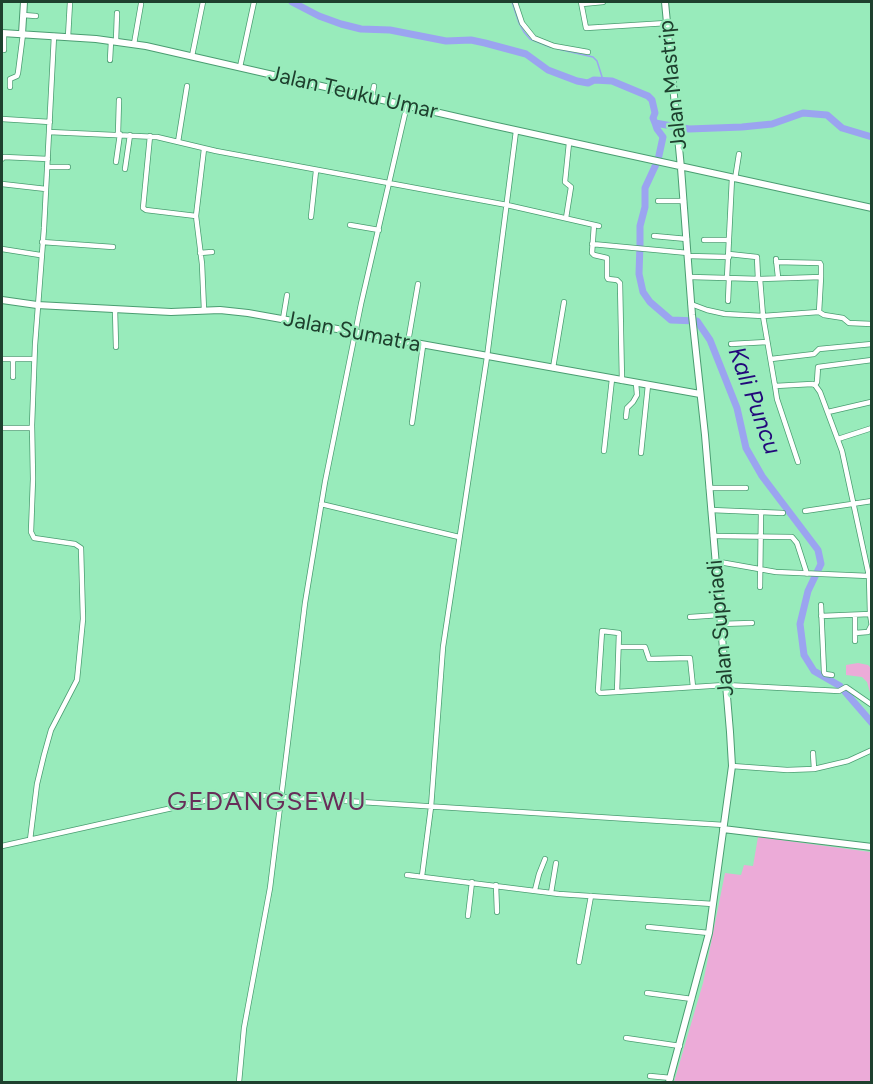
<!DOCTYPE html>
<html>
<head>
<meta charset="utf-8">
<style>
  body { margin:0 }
  #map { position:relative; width:873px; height:1084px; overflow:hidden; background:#98ebbb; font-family:Figtree,sans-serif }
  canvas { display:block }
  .frame { position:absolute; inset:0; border:3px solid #1e402e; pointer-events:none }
</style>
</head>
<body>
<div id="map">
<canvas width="873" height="1084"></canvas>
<div class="frame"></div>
</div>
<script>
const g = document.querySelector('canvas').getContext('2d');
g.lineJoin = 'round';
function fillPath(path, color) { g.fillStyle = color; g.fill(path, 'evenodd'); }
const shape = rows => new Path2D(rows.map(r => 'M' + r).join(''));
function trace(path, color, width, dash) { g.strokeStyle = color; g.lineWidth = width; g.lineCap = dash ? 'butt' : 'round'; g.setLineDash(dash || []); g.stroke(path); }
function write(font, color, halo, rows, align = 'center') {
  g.font = font + ' Figtree,sans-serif'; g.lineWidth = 4.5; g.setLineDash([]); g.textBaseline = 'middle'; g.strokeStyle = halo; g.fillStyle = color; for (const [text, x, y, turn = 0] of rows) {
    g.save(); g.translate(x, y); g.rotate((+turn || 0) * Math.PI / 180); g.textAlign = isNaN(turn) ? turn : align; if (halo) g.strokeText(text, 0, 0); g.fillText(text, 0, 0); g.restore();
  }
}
fillPath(shape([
  [858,663,868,665,871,668,871,696,867,682,862,677,846,675,846,665],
  [758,837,871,852,871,1082,674,1082,703,983,725,873,741,875,744,865,753,866]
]), '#ecabd8');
trace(shape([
  [512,2,519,23,524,32,530,39,550,47],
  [558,49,593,57,597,61,603,80]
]), '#9ba4f0', 1.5);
trace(shape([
  [292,2,319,16,341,24,361,29,390,30,446,41,471,40,485,43,526,54,548,70,577,81,588,83,594,80,612,81,648,96,652,100,655,113,653,118,655,123,689,129,742,127,772,124,803,113,827,115,842,128,872,137],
  [655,123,657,129,663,137,658,160,645,188,645,207,640,226,640,244,639,274,643,292,650,302,671,320,697,321,710,340,737,408,746,448,762,476,818,550,821,564,808,591,800,624,804,655,814,671,840,686,872,723]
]), '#9ba4f0', 7);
const street = shape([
  [515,2,522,23,534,38,554,46,588,52],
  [581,2,586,28,667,23],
  [582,4,603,2],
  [23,15,36,16],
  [68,37,70,2],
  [116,41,117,13],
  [134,44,141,4],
  [2,50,4,50,4,33],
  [192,56,203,2],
  [110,60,111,41],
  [240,67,254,2],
  [10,87,10,79,17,76,18,73,23,34],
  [372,97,374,86],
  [2,119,50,122],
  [49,132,157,137,216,151,507,205,599,226],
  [118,134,119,100],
  [150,136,143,208,146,210,196,216],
  [178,142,187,86],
  [204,149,196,216,202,264,204,310],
  [2,159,4,157,48,159],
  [116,162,120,134],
  [47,167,68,167],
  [125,169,130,135],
  [732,178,727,278,760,279,763,316,775,386,812,384,815,385,820,392,842,451,869,576,872,576],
  [735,179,739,154],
  [2,184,46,189],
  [658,201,684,201],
  [311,217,316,171],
  [566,218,571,187,565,182,569,143],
  [350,225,379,230],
  [594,225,592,253,594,255,607,258,607,277,608,279,617,280,620,283,622,381],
  [654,236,687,239],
  [704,240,729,240],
  [42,242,113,247],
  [592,244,688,253],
  [2,249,40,255],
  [200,253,212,252],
  [729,254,757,257,758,279],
  [688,256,729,257],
  [776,259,778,277],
  [776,262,820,263,821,265,821,277],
  [690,277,727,278],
  [728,301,729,278],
  [691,304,707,310,725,314,763,316,819,312,821,277,760,279],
  [115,309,116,347],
  [819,312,824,315,843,318,849,323,872,324],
  [283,319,287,295],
  [408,342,418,284],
  [731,344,767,342],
  [2,359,34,359],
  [771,359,814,354,819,349,872,344],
  [553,368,564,302],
  [13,377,13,359],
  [815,385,817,382,818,367,872,360],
  [775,386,777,399,798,462],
  [828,412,871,402],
  [626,417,627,408,633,402,637,395,636,383],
  [412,423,423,346],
  [2,428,32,428],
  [838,439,872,428],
  [604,451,612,379],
  [641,453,648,385],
  [709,488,746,488],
  [321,504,459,537],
  [711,510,783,513],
  [805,511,872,501],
  [713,536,792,537,797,543,807,574],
  [714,561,776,572,869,576,870,614],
  [760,587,761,512],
  [821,605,824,672,825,674,832,675],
  [855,615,855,641],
  [821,616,870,614,872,627],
  [690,617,720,615],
  [720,624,752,623],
  [855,633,868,632,871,626],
  [619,647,645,647,649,659,690,658,693,687],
  [617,692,600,693,598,691,602,631,619,633,617,692,725,685,839,691,846,687,872,705],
  [813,753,814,769],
  [732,766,787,770,814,769,848,761,872,750],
  [30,840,37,784,44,755,51,730,77,680,83,619,81,548,75,544,34,538,31,532,33,479,32,425,35,345,44,228,54,36],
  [2,846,235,794,724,825],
  [407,875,559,894,713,904],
  [422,876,431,807,443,647,487,357,516,131],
  [496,885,497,912],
  [535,890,539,874,545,859],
  [551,893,556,863],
  [468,916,472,882],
  [648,927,709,933],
  [579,962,591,896],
  [647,993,692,999],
  [626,1038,680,1046],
  [650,1076,671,1078],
  [239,1082,244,1028,270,888,305,603,325,482,361,304,407,105]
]);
const secondary = shape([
  [665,2,681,168,692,315,705,435,730,732,732,766,709,933,669,1082],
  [2,33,96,39,146,46,492,125,872,208],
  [22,34,24,2],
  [2,300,37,305,171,312,220,310,248,313,700,394],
  [723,829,872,847]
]);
trace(street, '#4a9d71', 6);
trace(secondary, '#4a9d71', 8);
trace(street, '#fff', 4.5);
trace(secondary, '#fff', 6);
write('22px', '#1e402e', '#98ebbb', [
  ["Jalan Mastrip",673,85,-96],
  ["Jalan Teuku Umar",353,93,13],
  ["Jalan Sumatra",352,332,11],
  ["Jalan Supriadi",721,628,-95]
]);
write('italic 24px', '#22087a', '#98ebbb', [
  ["Kali Puncu",754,401,70]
]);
g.letterSpacing = '1.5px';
write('26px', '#672e59', '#98ebbb', [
  ["GEDANGSEWU",267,802]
]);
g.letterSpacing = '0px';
</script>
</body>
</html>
